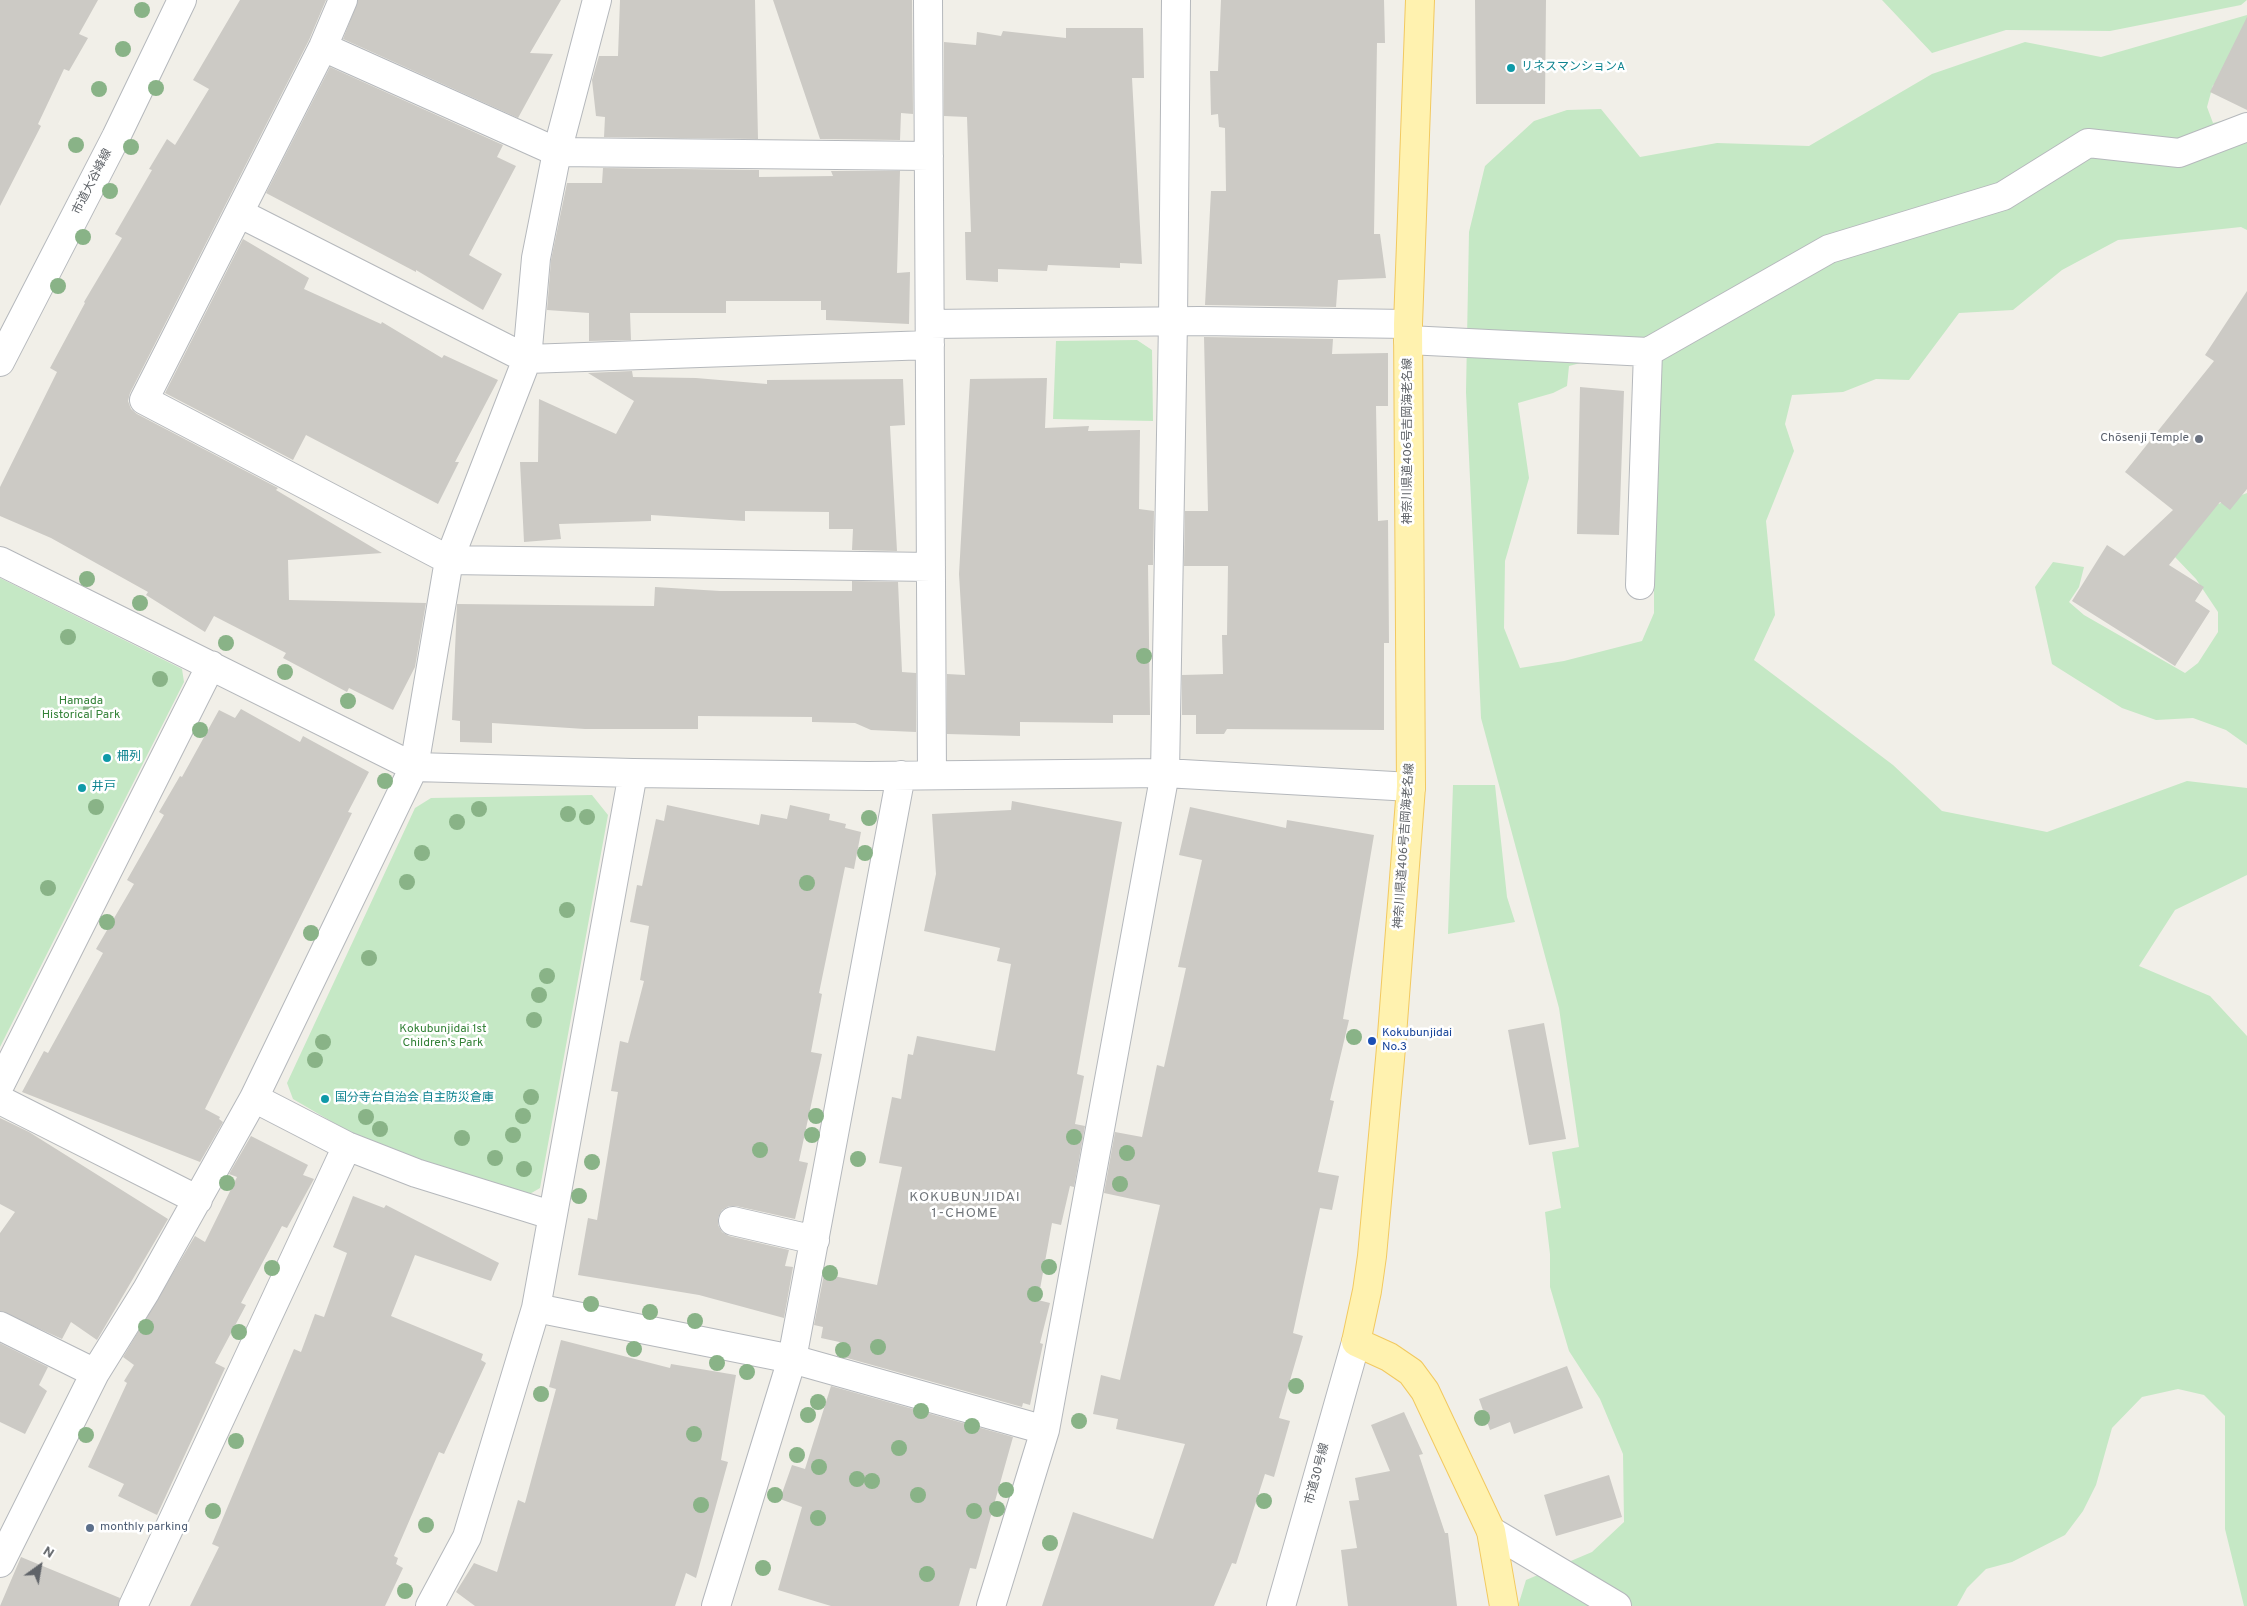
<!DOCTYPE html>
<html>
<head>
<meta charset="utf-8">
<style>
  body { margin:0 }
  #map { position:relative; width:2247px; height:1606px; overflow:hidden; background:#f1efe8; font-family:Overpass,sans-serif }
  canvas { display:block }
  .north { position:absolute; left:15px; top:1541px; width:50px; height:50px; -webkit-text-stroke:4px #fff; paint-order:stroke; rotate:32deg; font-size:14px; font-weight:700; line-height:20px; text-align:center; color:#5f6368 }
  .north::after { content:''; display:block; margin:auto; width:18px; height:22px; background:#5f6368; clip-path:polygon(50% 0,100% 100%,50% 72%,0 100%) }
</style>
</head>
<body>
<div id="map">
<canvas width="2247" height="1606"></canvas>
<div class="north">N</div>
</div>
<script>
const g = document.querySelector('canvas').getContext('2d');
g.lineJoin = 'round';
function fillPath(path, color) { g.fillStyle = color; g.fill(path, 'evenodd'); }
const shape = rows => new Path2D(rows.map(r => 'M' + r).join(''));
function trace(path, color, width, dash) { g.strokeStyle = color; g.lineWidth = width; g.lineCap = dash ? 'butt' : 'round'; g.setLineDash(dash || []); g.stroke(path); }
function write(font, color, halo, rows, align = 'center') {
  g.font = font + ' Overpass,"Noto Sans JP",sans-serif'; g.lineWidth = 5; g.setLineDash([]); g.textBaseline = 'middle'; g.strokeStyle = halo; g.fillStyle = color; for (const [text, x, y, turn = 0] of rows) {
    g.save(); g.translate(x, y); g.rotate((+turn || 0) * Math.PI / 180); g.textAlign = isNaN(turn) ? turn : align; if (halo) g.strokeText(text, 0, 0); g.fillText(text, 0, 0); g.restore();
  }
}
fillPath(shape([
  [1882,0,2247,0,2241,5,2110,31,2006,30,1932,53],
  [2247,15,2247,82,2213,85,2207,107,2213,123,2247,115,2247,230,2241,227,2118,240,2062,270,2013,310,1959,313,1909,380,1876,379,1843,392,1792,395,1785,424,1794,451,1766,521,1775,615,1754,660,1893,765,1942,811,2047,832,2187,781,2247,788,2247,875,2175,910,2139,966,2210,996,2247,1036,2247,1606,2244,1606,2225,1529,2225,1416,2204,1395,2178,1389,2142,1397,2112,1428,2096,1485,2083,1511,2065,1535,2012,1562,1986,1569,1967,1588,1957,1606,1518,1606,1526,1580,1592,1552,1624,1522,1623,1454,1600,1399,1569,1351,1550,1287,1550,1254,1545,1212,1561,1208,1552,1152,1579,1147,1559,1008,1481,718,1466,392,1469,232,1485,166,1534,121,1567,110,1601,109,1640,157,1717,143,1809,146,1932,74,2025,42,2101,57],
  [1592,360,1646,365,1654,377,1654,613,1642,641,1564,661,1520,668,1504,628,1505,561,1529,478,1518,403,1553,393,1567,386,1569,366],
  [1137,340,1152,350,1153,421,1053,419,1056,341],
  [2247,493,2247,745,2226,730,2193,718,2156,720,2122,708,2052,664,2035,587,2053,562,2084,567,2079,587,2069,602,2084,615,2185,673,2198,663,2218,632,2218,612,2196,579,2175,557,2192,514],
  [0,578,182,669,184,682,0,1047],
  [1453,785,1495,785,1507,897,1515,922,1448,934],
  [592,795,608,815,540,1188,528,1195,420,1160,346,1130,293,1099,287,1083,415,808,431,798]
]), '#c5e8c5');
fillPath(shape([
  [0,0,98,0,79,34,88,38,69,71,64,69,38,124,41,126,0,206],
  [240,0,326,0,309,40,130,393,128,401,131,409,137,414,278,488,276,490,382,553,288,560,289,600,426,603,415,667,393,710,349,688,347,692,283,658,286,653,214,616,205,632,146,595,148,592,51,538,0,516,0,487,57,372,50,368,85,303,84,302,122,238,115,234,152,170,149,169,167,139,175,145,209,89,193,80],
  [358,0,561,0,530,53,553,54,518,118,343,39],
  [620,0,755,0,758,139,604,137,605,117,596,116,592,80,599,56,618,56],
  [773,0,912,0,913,114,901,113,900,140,820,139],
  [1221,0,1384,0,1385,43,1377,43,1374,234,1380,234,1386,278,1338,280,1336,307,1205,305,1211,191,1226,191,1225,128,1219,127,1218,114,1211,115,1210,71,1218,71],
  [1475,0,1546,0,1545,104,1476,104],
  [2247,17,2247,110,2210,92],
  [1066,28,1143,28,1144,78,1132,78,1142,264,1120,263,1120,268,1048,265,1047,271,998,269,998,282,966,280,965,232,971,232,967,117,944,116,944,42,976,45,977,32,1001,36,1003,31,1066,38],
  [330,67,503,145,497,157,516,166,469,255,502,274,483,310,416,270,416,272,266,193],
  [603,168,759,170,759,177,833,176,831,171,900,171,897,273,910,272,909,324,826,320,826,310,821,310,821,301,726,301,726,313,630,313,631,340,589,341,589,313,547,310,551,260,567,183,602,183],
  [243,239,309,278,304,289,381,324,382,322,442,358,444,355,498,380,455,462,459,462,438,504,306,435,293,460,165,393],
  [2247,291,2247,489,2230,510,2220,502,2169,565,2204,587,2195,601,2210,611,2175,666,2072,601,2107,545,2124,556,2173,510,2125,472,2214,361,2205,355],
  [1204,337,1333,339,1332,354,1388,353,1388,406,1376,406,1378,521,1388,520,1389,643,1384,643,1384,730,1227,729,1224,734,1196,734,1196,715,1182,715,1182,675,1223,674,1222,635,1227,635,1228,566,1184,566,1185,511,1208,511],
  [632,371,633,377,696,378,767,384,767,380,903,379,905,425,890,426,897,551,852,550,853,529,829,529,829,512,745,511,745,521,651,515,651,521,559,524,561,539,524,542,520,462,538,462,539,399,616,434,634,401,588,373],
  [1047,378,1045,428,1089,426,1088,431,1140,430,1139,509,1154,511,1153,565,1148,565,1150,715,1113,715,1113,723,1020,722,1020,736,947,734,947,674,965,675,959,574,970,379],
  [1580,387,1624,391,1619,535,1577,534],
  [852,581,898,582,902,672,916,673,916,732,871,730,855,723,812,722,812,717,698,716,698,729,585,729,492,723,492,743,460,742,460,721,452,720,457,604,654,606,655,587,720,591,852,591],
  [241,709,300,742,303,736,369,772,348,812,352,813,205,1109,220,1117,219,1119,223,1122,200,1162,22,1092,44,1051,48,1053,103,953,96,949,134,884,127,880,164,815,159,812,180,776,182,777,219,710,235,718],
  [1012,801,1122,822,1077,1074,1084,1076,1075,1124,1085,1126,1074,1187,1070,1186,1061,1225,1052,1223,1038,1300,1050,1303,1040,1343,1043,1344,1030,1405,1023,1403,1022,1407,840,1356,844,1343,821,1338,823,1327,814,1325,824,1274,877,1285,902,1167,879,1163,892,1097,901,1099,908,1054,913,1055,917,1036,995,1051,1011,964,997,961,1000,948,924,931,936,874,932,814,1011,810],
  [667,805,759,825,761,814,787,819,790,805,830,814,829,820,846,824,845,828,861,832,854,869,845,867,819,993,822,994,811,1052,822,1054,799,1161,808,1163,795,1219,736,1206,729,1206,722,1210,718,1218,718,1225,722,1232,729,1236,789,1250,785,1266,793,1267,784,1318,699,1295,578,1275,588,1218,597,1220,618,1092,611,1091,620,1041,628,1043,644,981,640,980,649,926,630,922,637,885,642,886,656,819,664,821],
  [1190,807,1286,828,1287,820,1374,835,1343,1019,1349,1020,1330,1100,1334,1101,1318,1172,1339,1176,1332,1210,1320,1208,1293,1333,1303,1336,1279,1418,1290,1421,1274,1477,1265,1474,1236,1564,1232,1563,1214,1606,1042,1606,1073,1512,1153,1539,1185,1444,1116,1429,1118,1419,1093,1414,1101,1375,1120,1380,1160,1205,1104,1193,1115,1132,1142,1137,1157,1065,1164,1067,1186,968,1178,967,1202,860,1179,855],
  [1544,1023,1566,1139,1529,1145,1508,1030],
  [0,1118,29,1132,168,1219,97,1340,71,1322,62,1339,0,1311,0,1233,15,1212,0,1204],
  [251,1136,308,1165,303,1175,314,1179,287,1228,282,1226,241,1303,246,1305,215,1363,225,1368,157,1515,118,1496,124,1484,88,1467,127,1383,124,1381,134,1365,123,1357,195,1236,205,1242,237,1177,229,1174],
  [353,1196,384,1208,386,1205,499,1263,491,1281,415,1255,391,1316,483,1354,481,1360,486,1363,444,1454,439,1452,394,1556,398,1558,396,1564,403,1568,385,1606,190,1606,219,1547,212,1544,294,1349,301,1352,315,1314,324,1317,347,1253,333,1247],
  [561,1340,670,1368,671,1364,736,1375,721,1460,728,1462,696,1578,686,1573,675,1606,475,1606,456,1592,474,1563,497,1572,518,1500,525,1503,556,1389,549,1387],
  [0,1343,48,1367,39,1385,47,1391,25,1434,0,1422],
  [1567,1366,1583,1408,1514,1434,1510,1422,1490,1430,1479,1399],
  [831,1386,1013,1437,976,1569,970,1568,959,1606,831,1606,778,1590,802,1507,780,1499,792,1465,805,1469],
  [1404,1412,1423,1454,1419,1455,1445,1533,1448,1533,1457,1606,1348,1606,1341,1550,1357,1548,1349,1501,1359,1500,1355,1478,1390,1471,1371,1425],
  [1609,1475,1622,1517,1556,1536,1544,1495],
  [21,1557,120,1598,118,1606,0,1606]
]), '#cccac5');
const minor = shape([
  [343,0,323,47,144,400,449,560,931,567],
  [928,0,932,774],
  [323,47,557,152,929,156],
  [239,213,527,359,930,345],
  [930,324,1199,321,1408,324],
  [1408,340,1648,352,1829,249,2003,196,2088,143,2179,153,2247,127],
  [0,362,116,137,182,0],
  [0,561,414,767,633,773,868,776,1165,773,1411,787],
  [1640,585,1648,352],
  [0,1085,211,665],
  [254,1098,347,1146,416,1173,551,1215],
  [0,1100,198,1200],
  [733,1221,815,1240],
  [536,1308,792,1359,1045,1430],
  [0,1326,95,1373],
  [1491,1531,1617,1606],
  [0,1563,95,1373,146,1291,254,1098,414,767,449,560,527,359,536,258,557,152,597,0],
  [133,1606,347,1146],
  [430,1606,467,1537,536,1308,633,773],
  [716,1606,792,1359,901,775],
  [991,1606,1045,1430,1165,773,1173,321,1176,0],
  [1281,1606,1356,1342]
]);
const major = shape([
  [1420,0,1408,324,1411,787,1391,1048,1372,1256,1367,1291,1356,1342,1389,1357,1411,1372,1425,1391,1491,1531,1504,1606]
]);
trace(minor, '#b5b8bc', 30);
trace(major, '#f2c960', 30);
trace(minor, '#fff', 28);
trace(major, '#fff2af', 28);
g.fillStyle = '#89b387';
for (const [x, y] of [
  [142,10],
  [123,49],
  [156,88],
  [99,89],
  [76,145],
  [131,147],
  [110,191],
  [83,237],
  [58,286],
  [87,579],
  [140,603],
  [68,637],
  [226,643],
  [1144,656],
  [285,672],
  [160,679],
  [348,701],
  [91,708],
  [200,730],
  [385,781],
  [96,807],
  [479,809],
  [568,814],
  [587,817],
  [869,818],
  [457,822],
  [422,853],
  [865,853],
  [407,882],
  [807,883],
  [48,888],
  [567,910],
  [107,922],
  [311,933],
  [369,958],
  [547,976],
  [539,995],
  [534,1020],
  [1354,1037],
  [323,1042],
  [315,1060],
  [531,1097],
  [523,1116],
  [816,1116],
  [366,1117],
  [380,1129],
  [513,1135],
  [812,1135],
  [1074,1137],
  [462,1138],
  [760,1150],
  [1127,1153],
  [495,1158],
  [858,1159],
  [592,1162],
  [524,1169],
  [227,1183],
  [1120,1184],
  [579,1196],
  [1049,1267],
  [272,1268],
  [830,1273],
  [1035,1294],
  [591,1304],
  [650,1312],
  [695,1321],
  [146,1327],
  [239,1332],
  [878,1347],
  [634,1349],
  [843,1350],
  [717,1363],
  [747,1372],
  [1296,1386],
  [541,1394],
  [818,1402],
  [921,1411],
  [808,1415],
  [1482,1418],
  [1079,1421],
  [972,1426],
  [694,1434],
  [86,1435],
  [236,1441],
  [899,1448],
  [797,1455],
  [819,1467],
  [857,1479],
  [872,1481],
  [1006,1490],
  [775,1495],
  [918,1495],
  [1264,1501],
  [701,1505],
  [997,1509],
  [213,1511],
  [974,1511],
  [818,1518],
  [426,1525],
  [1050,1543],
  [763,1568],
  [927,1574],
  [405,1591]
]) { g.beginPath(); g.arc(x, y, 8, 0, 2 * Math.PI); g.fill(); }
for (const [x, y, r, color] of [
  [1511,68,5,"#0f9aa8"],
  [2199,439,5,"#6b7280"],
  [107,758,5,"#0f9aa8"],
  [82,788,5,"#0f9aa8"],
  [1372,1041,5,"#1a4fb4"],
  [325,1099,5,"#0f9aa8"],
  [90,1528,5,"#5c6f8a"]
]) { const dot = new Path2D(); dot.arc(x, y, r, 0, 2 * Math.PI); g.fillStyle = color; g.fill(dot); trace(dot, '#fff', 2); }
write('12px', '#0d838f', '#fff', [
  ["リネスマンションA",1521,68],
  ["柵列",117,758],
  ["井戸",92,788],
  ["国分寺台自治会 自主防災倉庫",335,1099]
], 'left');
write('12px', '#5f6368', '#fff', [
  ["市道大谷峰線",93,182,-63],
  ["神奈川県道406号吉岡海老名線",1409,441,-90],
  ["神奈川県道406号吉岡海老名線",1405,846,-86],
  ["市道30号線",1318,1474,-75]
]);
write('12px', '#5b616d', '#fff', [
  ["Chōsenji Temple",2189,439]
], 'right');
write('12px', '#348238', '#fff', [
  ["Hamada",81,702],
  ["Historical Park",81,716],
  ["Kokubunjidai 1st",443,1030],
  ["Children's Park",443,1044]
]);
write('12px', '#164399', '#fff', [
  ["Kokubunjidai",1382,1034],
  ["No.3",1382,1048]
], 'left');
write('12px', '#4e5e75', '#fff', [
  ["monthly parking",100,1528]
], 'left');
g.letterSpacing = '1px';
write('14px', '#70757a', '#fff', [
  ["KOKUBUNJIDAI",965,1198],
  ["1-CHOME",965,1214]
]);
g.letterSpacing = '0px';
</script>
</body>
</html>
